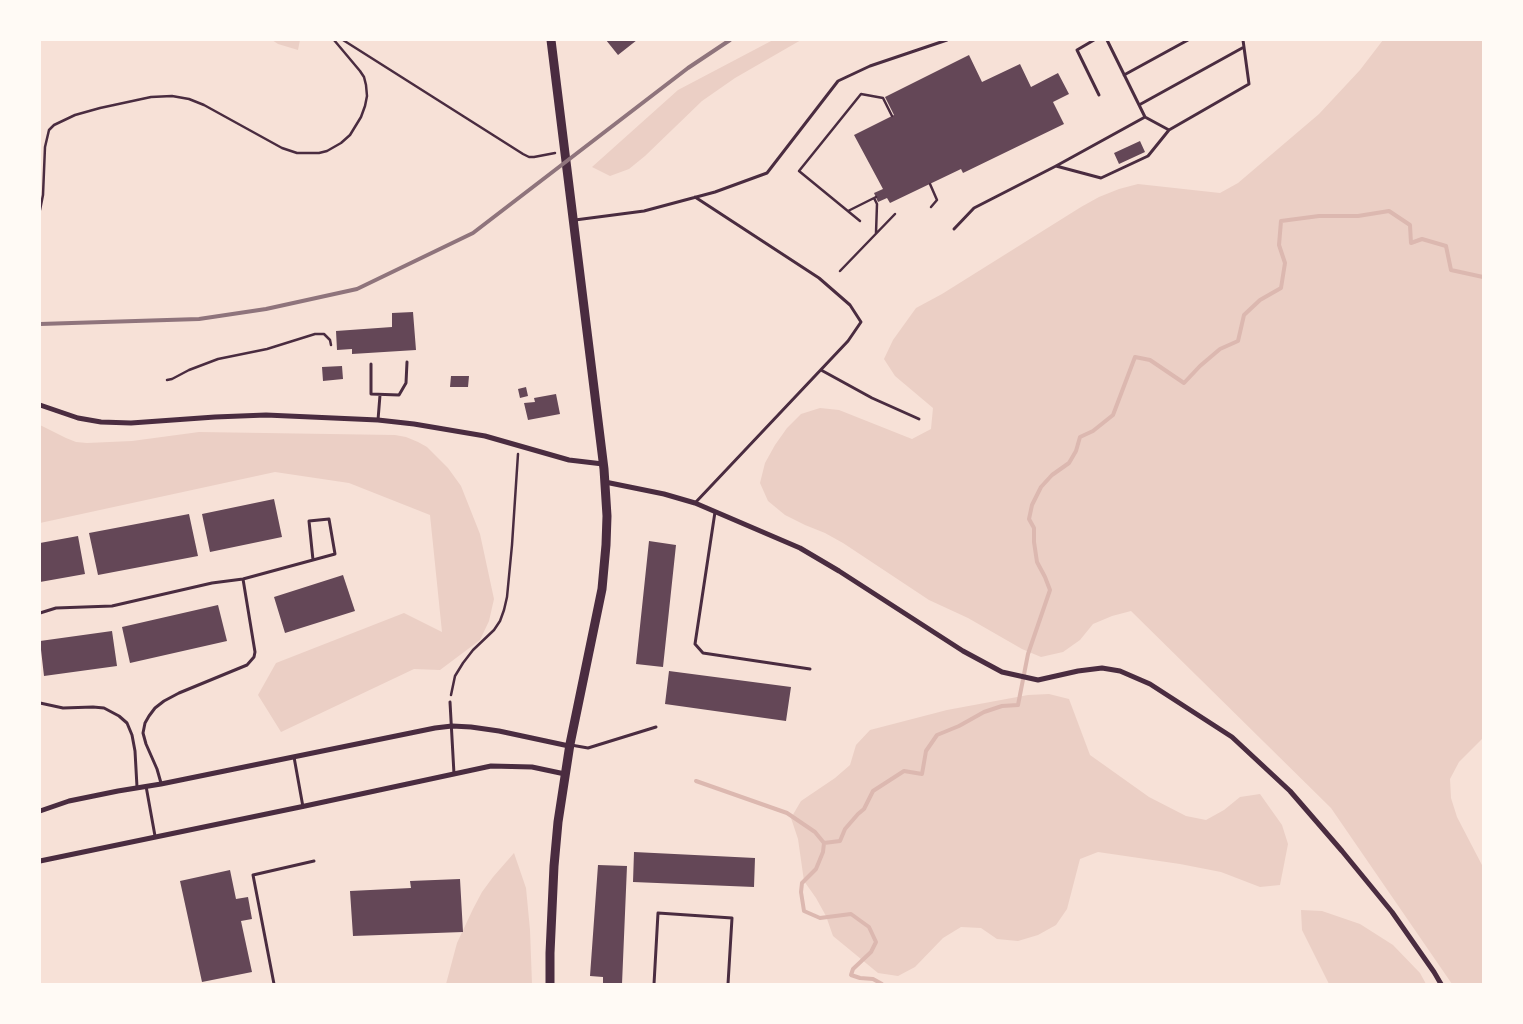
<!DOCTYPE html>
<html>
<head>
<meta charset="utf-8">
<style>
  body { margin:0 }
  #map { position:relative; width:1523px; height:1024px; overflow:hidden; background:#f7e1d7; font-family:"Space Grotesk",sans-serif }
  canvas { display:block }
  .frame { position:absolute; inset:0; border:41px solid #fffaf5; pointer-events:none }
</style>
</head>
<body>
<div id="map">
<canvas width="1523" height="1024"></canvas>
<div class="frame"></div>
</div>
<script>
const g = document.querySelector('canvas').getContext('2d');
g.lineJoin = 'round';
function fillPath(path, color) { g.fillStyle = color; g.fill(path, 'evenodd'); }
const shape = rows => new Path2D(rows.map(r => 'M' + r).join(''));
function trace(path, color, width, dash) { g.strokeStyle = color; g.lineWidth = width; g.lineCap = dash ? 'butt' : 'round'; g.setLineDash(dash || []); g.stroke(path); }
fillPath(shape([
  [272,40,300,40,298,50,278,44],
  [773,40,801,40,735,78,702,101,645,156,629,169,610,176,592,167,678,90],
  [1383,40,1483,40,1483,738,1459,762,1450,779,1451,798,1457,817,1483,867,1483,984,1452,984,1331,808,1131,611,1112,616,1093,624,1080,640,1063,652,1041,657,1022,649,968,618,929,600,843,543,825,533,805,525,785,515,768,501,760,483,765,463,775,445,787,428,801,414,820,408,839,410,912,439,931,429,933,408,895,376,884,359,893,340,916,308,942,294,1081,207,1099,197,1119,189,1138,184,1220,193,1238,183,1319,114,1360,70],
  [40,425,66,438,76,442,87,443,132,441,199,432,395,435,406,437,418,442,427,447,448,468,461,486,480,534,494,599,489,621,480,640,440,670,414,669,281,732,258,695,276,663,404,613,442,632,430,515,349,483,275,472,40,523],
  [1049,694,1069,699,1090,755,1149,797,1186,816,1206,820,1224,810,1240,797,1260,794,1282,825,1288,844,1280,885,1260,887,1221,872,1180,864,1098,852,1080,859,1067,909,1056,925,1038,935,1018,941,997,939,981,928,961,927,943,938,915,967,898,976,878,973,833,936,826,916,816,898,804,881,798,839,791,818,801,801,835,778,850,765,856,745,870,730,947,710,1028,695],
  [514,853,526,888,530,930,532,984,446,984,457,943,473,909,482,892,493,877],
  [1301,910,1322,911,1360,924,1393,945,1420,973,1426,984,1329,984,1302,930]
]), '#ebcfc5');
trace(shape([
  [696,781,787,813,815,832,824,843],
  [882,984,873,979,860,978,851,975,853,969,871,952,876,942,869,927,851,914,820,918,804,911,801,892,802,883,816,869,823,852,824,843,840,841,845,829,858,814,864,809,873,791,904,771,922,774,926,751,937,735,959,726,984,712,1002,706,1018,705,1028,654,1050,590,1045,577,1037,562,1034,542,1034,528,1029,519,1032,505,1041,487,1052,475,1069,463,1076,451,1080,437,1093,431,1113,415,1135,357,1150,360,1184,383,1200,366,1220,349,1238,341,1244,315,1260,300,1281,288,1285,263,1279,245,1281,221,1319,216,1358,216,1389,211,1410,225,1411,243,1422,239,1446,246,1451,270,1483,277]
]), '#dcb8b0', 4);
fillPath(shape([
  [606,40,637,40,618,55],
  [969,55,982,82,1020,64,1031,87,1058,73,1069,94,1053,102,1064,124,963,173,961,169,890,203,887,198,878,202,874,193,883,189,854,135,894,115,885,97],
  [1140,141,1145,152,1119,164,1114,153],
  [413,312,416,350,352,354,352,349,337,350,336,331,392,327,392,313],
  [342,366,343,379,323,381,322,367],
  [451,376,469,376,468,387,450,387],
  [526,387,528,396,520,398,518,389],
  [556,394,560,414,528,420,524,403,535,402,534,398],
  [274,499,282,537,210,552,202,514],
  [189,514,198,556,98,575,89,533],
  [78,536,85,574,40,582,40,543],
  [649,541,676,545,663,667,636,664],
  [343,575,355,611,285,633,274,597],
  [218,605,227,641,130,663,122,627],
  [112,631,117,666,44,676,40,641],
  [669,671,791,687,786,721,665,704],
  [634,852,755,858,754,887,633,882],
  [598,865,627,866,622,984,603,983,603,977,590,976],
  [230,870,236,899,248,897,252,919,241,921,252,972,202,982,180,881],
  [460,879,463,932,353,936,350,891,411,888,410,881]
]), '#644757');
trace(shape([
  [343,40,523,154,529,157,534,157,555,153],
  [930,184,937,200,931,207],
  [874,198,877,204,876,233],
  [40,210,43,195,45,147,49,130,54,125,75,115,100,108,151,97,172,96,189,99,204,105,282,148,297,153,319,153,327,151,341,143,350,135,361,117,365,106,367,96,366,85,364,77,360,71,334,40],
  [848,211,876,197],
  [860,221,799,171,861,94,883,98,892,116],
  [840,271,895,214],
  [167,380,172,379,189,370,218,359,267,349,315,334,324,334,330,340,331,345],
  [451,695,455,676,463,663,473,650,494,630,500,621,504,610,507,597,512,545,518,454]
]), '#4a2c40', 2.5);
trace(shape([
  [1094,40,1077,50,1099,95],
  [1124,75,1188,40],
  [1139,105,1244,47],
  [1145,117,1169,130,1249,84,1243,40],
  [1056,166,1101,178,1148,156,1169,130],
  [575,220,644,211,715,192,767,173,838,81,870,66,947,40],
  [954,229,974,208,1056,166,1145,117,1107,40],
  [371,364,371,394,399,395,406,383,407,362],
  [821,370,872,398,919,419],
  [378,420,380,395],
  [695,503,848,341,861,322,850,305,819,278,695,197],
  [715,512,695,644,703,653,810,669],
  [40,613,56,608,112,606,212,583,243,579,335,554,329,519,309,521,313,560],
  [450,702,454,774],
  [40,703,63,708,93,707,104,708,119,716,127,723,132,735,135,751,137,787],
  [571,745,588,748,656,727],
  [294,757,303,807],
  [161,783,157,769,146,744,143,733,145,723,149,716,155,708,164,701,179,693,247,665,254,657,255,652,243,579],
  [146,786,155,836],
  [274,984,253,875,314,861],
  [654,984,658,913,732,918,728,984]
]), '#4a2c40', 3);
trace(shape([
  [40,405,78,418,101,422,131,423,215,417,266,415,378,420,414,424,485,436,569,460,603,464],
  [605,482,664,494,695,503,800,548,839,571,963,651,1002,672,1038,680,1078,671,1102,668,1120,671,1150,684,1232,737,1290,791,1342,851,1392,912,1434,972,1441,984],
  [40,811,69,801,118,791,161,784,435,728,452,726,471,727,499,731,569,746],
  [40,861,305,806,491,766,532,767,565,774]
]), '#4a2c40', 5);
trace(shape([
  [550,984,550,953,554,866,558,822,570,744,602,589,606,545,607,516,604,469,551,40]
]), '#4a2c40', 9);
trace(shape([
  [40,324,199,319,266,309,357,289,473,233,688,68,730,40]
]), '#8f747c', 4);
</script>
</body>
</html>
